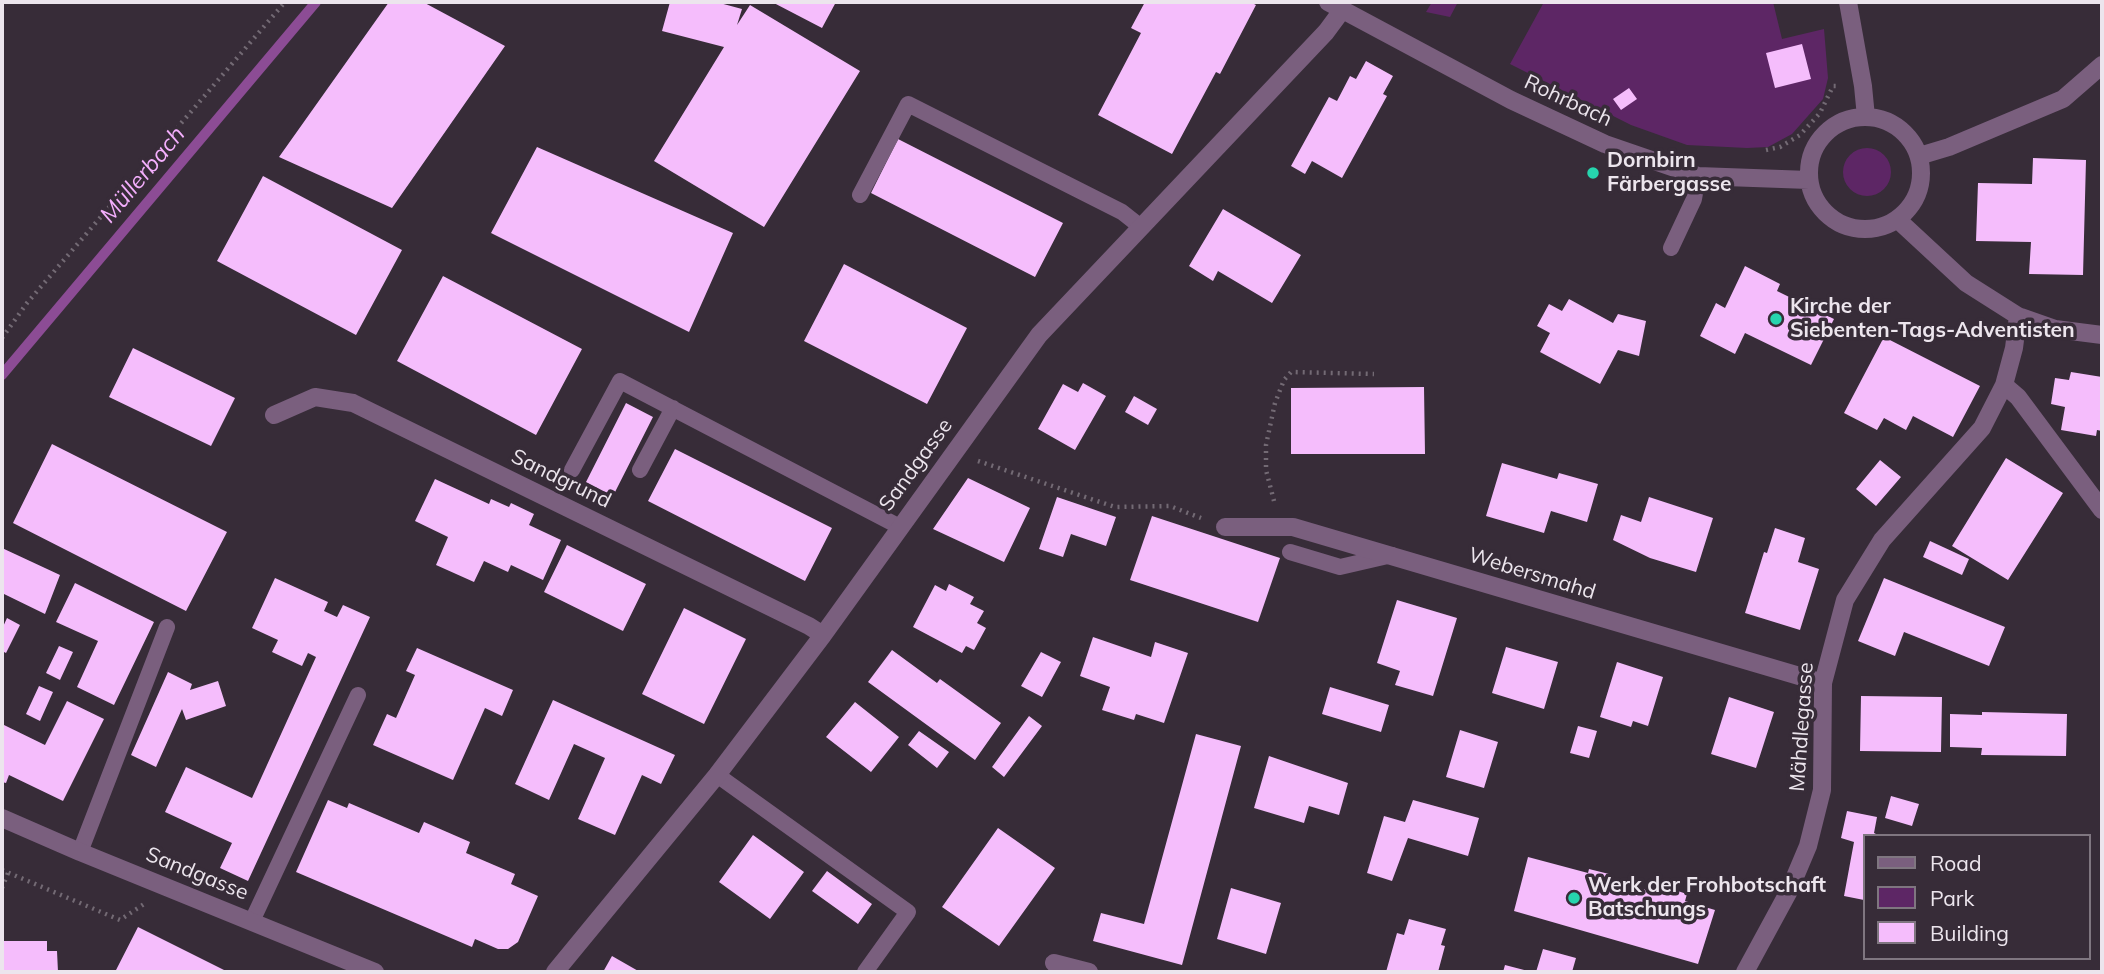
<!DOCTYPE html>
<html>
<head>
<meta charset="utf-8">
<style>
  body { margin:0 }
  #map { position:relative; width:2104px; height:974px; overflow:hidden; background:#372c38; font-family:Mulish,sans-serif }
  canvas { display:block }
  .frame { position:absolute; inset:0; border:4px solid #ece5ed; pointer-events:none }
  .legend { position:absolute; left:1863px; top:834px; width:228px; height:126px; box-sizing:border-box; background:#372c38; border:2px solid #7f7680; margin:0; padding:9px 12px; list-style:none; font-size:21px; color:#ece5ed }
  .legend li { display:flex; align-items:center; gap:14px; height:35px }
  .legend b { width:35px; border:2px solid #7f7680 }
</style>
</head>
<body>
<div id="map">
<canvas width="2104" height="974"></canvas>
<div class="frame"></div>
<ul class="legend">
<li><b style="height:9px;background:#7a5f7e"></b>Road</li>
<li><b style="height:19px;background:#5d2665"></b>Park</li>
<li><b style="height:19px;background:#f5bdfc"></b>Building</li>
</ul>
</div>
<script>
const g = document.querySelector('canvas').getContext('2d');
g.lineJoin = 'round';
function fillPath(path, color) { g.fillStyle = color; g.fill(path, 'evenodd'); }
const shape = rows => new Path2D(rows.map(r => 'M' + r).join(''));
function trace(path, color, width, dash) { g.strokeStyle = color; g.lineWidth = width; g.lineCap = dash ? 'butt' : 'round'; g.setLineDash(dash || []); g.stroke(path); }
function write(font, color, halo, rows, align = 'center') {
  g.font = font + ' Mulish,sans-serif'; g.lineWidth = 7; g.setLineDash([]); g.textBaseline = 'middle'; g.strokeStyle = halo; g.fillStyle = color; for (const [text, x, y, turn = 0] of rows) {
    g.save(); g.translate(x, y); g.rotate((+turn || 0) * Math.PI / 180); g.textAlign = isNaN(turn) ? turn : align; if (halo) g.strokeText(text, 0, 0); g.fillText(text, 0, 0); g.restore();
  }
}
fillPath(shape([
  [1432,2,1458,2,1450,17,1426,12],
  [1544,2,1773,2,1782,39,1824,29,1828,78,1823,99,1792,134,1768,147,1747,148,1687,145,1631,125,1510,64],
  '1843 172a24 24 0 1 1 48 0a24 24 0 1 1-48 0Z'
]), '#5d2665');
trace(shape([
  [2,375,316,2]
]), '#8c4c95', 10);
fillPath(shape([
  [389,2,423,2,505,46,392,208,279,157],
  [670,2,716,2,742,9,737,25,750,5,860,71,764,227,654,161,724,47,662,31],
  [772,2,836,2,822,28],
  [1145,2,1250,2,1256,5,1220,74,1216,72,1172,154,1098,115,1141,33,1131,28],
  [1802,44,1811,79,1775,88,1766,53],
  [1366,61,1393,76,1383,94,1387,96,1342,178,1312,161,1305,174,1291,166,1329,97,1337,101,1350,76,1356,79],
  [1629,88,1637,99,1621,110,1613,99],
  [898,139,1063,223,1035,277,871,193],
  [537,147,733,233,689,332,491,233],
  [2033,158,2086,160,2083,275,2029,274,2031,242,1976,241,1978,183,2032,184],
  [263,176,402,250,356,335,217,261],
  [1223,209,1301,255,1272,303,1218,271,1213,281,1189,266],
  [844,264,967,328,927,404,804,341],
  [1745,266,1780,284,1777,291,1834,319,1811,365,1745,333,1735,354,1700,336,1716,303,1725,308],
  [443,276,582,349,536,435,397,361],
  [1569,299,1613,323,1618,314,1646,321,1639,356,1618,350,1600,384,1540,352,1550,333,1537,326,1549,304,1562,311],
  [1884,337,1980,386,1953,437,1913,416,1906,430,1884,418,1877,430,1844,413],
  [133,348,235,398,211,446,109,397],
  [2071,372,2102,377,2102,431,2097,430,2096,436,2061,430,2065,407,2051,404,2055,378,2069,380],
  [1083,383,1106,396,1075,450,1038,429,1063,384,1078,392],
  [1424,387,1425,454,1291,454,1291,388],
  [1134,396,1157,409,1148,425,1125,412],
  [626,403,653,417,613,496,586,482],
  [52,444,227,532,186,611,13,523],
  [675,449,832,528,805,581,648,501],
  [2006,458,2063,493,2008,580,1952,546],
  [1880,460,1901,477,1876,506,1856,489],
  [1502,463,1557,479,1559,473,1598,484,1587,522,1551,511,1544,533,1486,516],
  [968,478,1030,508,1004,562,933,529],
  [435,479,489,504,491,499,509,507,511,503,534,514,529,525,561,540,543,580,511,565,508,572,484,561,474,582,436,565,448,537,415,521],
  [1057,497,1116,517,1106,546,1071,534,1063,557,1039,549],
  [1649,497,1713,518,1696,572,1650,558,1613,540,1621,515,1641,522],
  [1152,516,1280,558,1258,622,1130,580],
  [1775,528,1805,538,1798,562,1819,569,1800,630,1745,613,1764,552,1767,553],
  [1930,541,1969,559,1962,575,1923,557],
  [567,545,646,584,623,631,544,592],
  [2,548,60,575,45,614,4,594,2,600],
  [275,578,328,602,324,611,337,617,343,605,370,617,248,881,220,868,232,843,165,812,186,767,252,798,316,657,308,653,302,666,272,652,278,640,252,628],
  [1884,578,2005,627,1989,666,1904,632,1895,656,1858,641],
  [75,583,154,622,114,705,77,687,98,641,56,622],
  [949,584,974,597,970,604,984,611,977,623,986,628,974,650,966,646,962,653,913,627,935,585,946,591],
  [1397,600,1457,618,1433,696,1395,685,1400,671,1377,663],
  [684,608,746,639,704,724,642,694],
  [7,618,20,625,6,653,2,651,2,629],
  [1093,637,1151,657,1155,642,1188,653,1164,723,1136,714,1134,720,1102,710,1110,687,1080,676],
  [59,646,73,652,60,680,46,673],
  [1506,647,1558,662,1544,709,1492,693],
  [417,648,513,690,502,716,485,708,453,780,373,745,387,714,396,718,415,675,406,671],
  [892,650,937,683,940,679,1001,723,975,760,868,682],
  [1041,652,1061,662,1042,697,1021,686],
  [1617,662,1663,677,1648,726,1633,721,1631,727,1600,717],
  [168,672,192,684,190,690,218,681,226,706,186,720,182,709,156,767,131,755],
  [39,686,53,692,40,721,26,714],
  [1330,687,1389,705,1381,732,1322,714],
  [1861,696,1942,697,1941,752,1860,751],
  [1729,697,1774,712,1756,768,1711,754],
  [553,700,675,755,661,784,642,775,615,835,578,819,605,758,574,744,549,800,515,784],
  [67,701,104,719,63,801,9,775,6,783,2,782,2,730,4,725,45,745],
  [855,702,899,737,871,772,826,737],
  [1982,712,2067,714,2066,756,1981,755,1982,748,1950,747,1950,714,1982,715],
  [1029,716,1042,726,1004,777,992,767],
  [1578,726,1597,731,1589,758,1570,753],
  [1460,730,1498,742,1484,788,1446,777],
  [919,731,949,752,937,768,908,745],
  [1196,734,1241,746,1182,965,1093,941,1101,913,1144,924],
  [1269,756,1348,783,1339,815,1309,806,1304,823,1254,808],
  [1891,796,1919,804,1912,826,1885,818],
  [328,800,347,808,349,803,419,833,424,822,470,842,466,853,515,874,511,884,538,896,518,942,508,949,498,949,475,939,472,947,296,872],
  [1413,800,1479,818,1468,856,1408,838,1392,881,1367,873,1384,816,1405,822],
  [1847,811,1877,817,1874,833,1880,836,1864,836,1864,900,1844,896,1854,842,1841,838],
  [998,828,1055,868,999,946,942,907],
  [753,835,804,872,770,919,719,882],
  [1528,857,1588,873,1589,869,1609,874,1608,879,1657,893,1659,885,1687,894,1685,901,1715,910,1698,964,1514,911],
  [827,871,872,904,858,924,812,891],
  [1231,888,1281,903,1266,954,1217,939],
  [1409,919,1446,929,1441,945,1445,946,1438,972,1386,972,1397,933,1404,935],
  [138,927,228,972,115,972],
  [2,941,47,941,47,951,57,951,58,972,2,972],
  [1543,949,1576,958,1572,972,1536,972],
  [612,956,640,972,603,972],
  [1505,965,1528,971,1528,972,1503,972]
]), '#f5bdfc');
trace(shape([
  [1766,150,1780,147,1800,135,1820,113,1833,86,1839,86],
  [2,338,27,303,285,2],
  [978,461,1115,507,1170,506,1201,518],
  [1274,501,1266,470,1266,445,1275,403,1284,380,1291,372,1374,374],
  [2,870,120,920,144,904],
  [2,888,8,873]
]), '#736a74', 4.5, [2, 5]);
trace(shape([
  [860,195,908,104,1122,212,1141,227],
  [1671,248,1694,199,1698,176],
  [572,470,620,381,900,527],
  [640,470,673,408],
  [1290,552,1340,567,1392,555],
  [717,775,908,912,865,972],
  [80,852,167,627],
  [252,921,358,695]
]), '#7a5f7e', 16);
trace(shape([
  [1328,2,1511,100,1605,144,1698,176,1809,180],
  [1848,2,1863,86,1866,117],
  '1809 173a56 56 0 1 1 112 0a56 56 0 1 1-112 0Z',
  [1919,156,1949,147,2063,99,2102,65],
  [1898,220,1966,283,2018,316,2055,329,2102,335],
  [2004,385,2018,397,2102,510],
  [274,415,315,397,353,403,809,626,823,635],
  [1225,527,1293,527,1823,683],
  [2,818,80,852,375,972],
  [1054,963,1089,972],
  [555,972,717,775,823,635,1039,335,1326,32,1343,9],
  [1745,972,1789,891,1808,846,1822,790,1823,683,1845,600,1882,540,1982,428,2004,385,2014,348,2018,316]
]), '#7a5f7e', 18);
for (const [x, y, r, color] of [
  [1593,173,7,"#26d5ae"],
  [1776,319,7,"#26d5ae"],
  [1574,898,7,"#26d5ae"]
]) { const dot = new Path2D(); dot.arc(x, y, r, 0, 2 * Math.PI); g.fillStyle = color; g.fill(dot); trace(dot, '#372c38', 2.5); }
write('21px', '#ece5ed', '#372c38', [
  ["Rohrbach",1568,101,25],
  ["Sandgasse",916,465,-54],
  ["Sandgrund",561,479,26],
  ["Webersmahd",1532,574,17],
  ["Mähdlegasse",1802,727,-86],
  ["Sandgasse",197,874,22]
]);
write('bold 21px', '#ece5ed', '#372c38', [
  ["Dornbirn",1607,161],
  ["Färbergasse",1607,185],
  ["Kirche der",1790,307],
  ["Siebenten-Tags-Adventisten",1790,331],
  ["Werk der Frohbotschaft",1588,886],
  ["Batschungs",1588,910]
], 'left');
write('italic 23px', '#f4affd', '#372c38', [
  ["Müllerbach",143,175,-50]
]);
</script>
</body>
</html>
